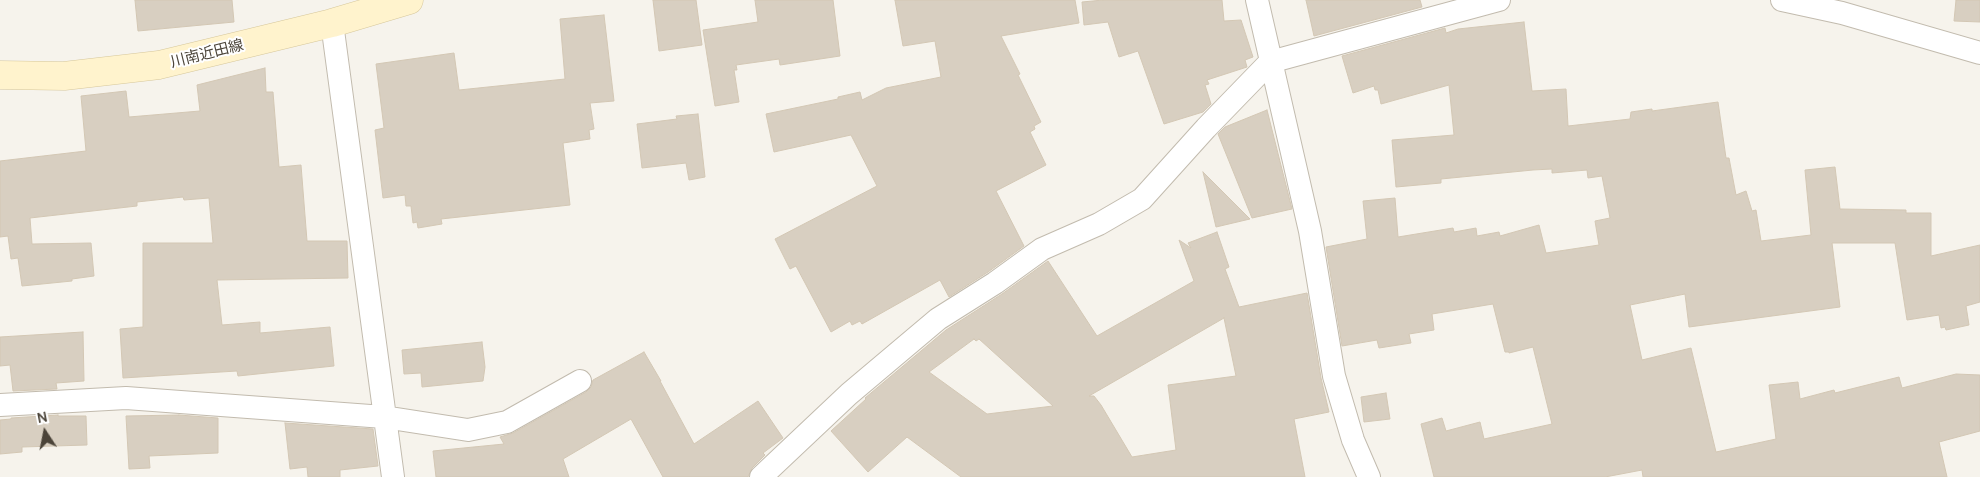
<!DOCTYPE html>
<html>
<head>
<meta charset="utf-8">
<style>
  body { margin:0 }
  #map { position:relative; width:1980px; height:477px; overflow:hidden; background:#f6f3ec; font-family:Manrope,sans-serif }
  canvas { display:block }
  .north { position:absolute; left:20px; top:407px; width:50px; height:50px; -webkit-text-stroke:4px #fff; paint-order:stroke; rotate:349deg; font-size:14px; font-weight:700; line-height:20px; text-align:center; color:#4b4439 }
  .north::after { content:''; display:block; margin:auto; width:18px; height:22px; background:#4b4439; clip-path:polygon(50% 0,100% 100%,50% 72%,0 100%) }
</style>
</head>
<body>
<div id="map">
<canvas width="1980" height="477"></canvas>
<div class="north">N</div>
</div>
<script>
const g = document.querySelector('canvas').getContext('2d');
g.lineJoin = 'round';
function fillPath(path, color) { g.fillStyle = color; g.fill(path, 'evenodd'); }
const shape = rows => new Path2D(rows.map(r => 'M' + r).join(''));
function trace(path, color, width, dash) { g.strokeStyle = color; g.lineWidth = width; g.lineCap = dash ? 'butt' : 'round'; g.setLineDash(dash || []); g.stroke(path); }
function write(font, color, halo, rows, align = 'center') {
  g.font = font + ' Manrope,"Noto Sans JP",sans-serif'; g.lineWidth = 4; g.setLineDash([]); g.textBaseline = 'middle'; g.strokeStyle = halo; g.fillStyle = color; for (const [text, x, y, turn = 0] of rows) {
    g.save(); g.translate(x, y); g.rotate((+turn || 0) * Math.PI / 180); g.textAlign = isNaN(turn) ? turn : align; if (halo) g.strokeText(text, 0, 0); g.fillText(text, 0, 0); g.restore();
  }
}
const building = shape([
  [135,0,232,0,234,22,138,31,135,0],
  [653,0,696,0,702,45,659,51,653,0],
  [755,0,833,0,840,56,780,65,779,59,736,65,737,70,734,70,739,102,715,106,703,30,758,22,755,0],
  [895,0,1075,0,1079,23,1001,36,1020,74,1018,75,1041,122,1034,126,1035,129,1030,132,1046,165,996,191,1024,246,988,272,949,297,940,280,862,324,860,321,852,325,850,321,831,332,796,266,790,269,775,239,877,186,851,135,774,152,766,114,838,99,838,97,860,92,862,100,886,88,941,77,935,41,903,46,895,0],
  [1103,0,1222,0,1224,21,1241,20,1253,57,1245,60,1247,67,1207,80,1209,84,1205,85,1211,104,1203,112,1164,124,1138,51,1119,57,1108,22,1084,25,1082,2,1103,0],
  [1306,0,1420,0,1422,7,1314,36,1306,0],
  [1956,0,1980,0,1980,22,1954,21,1956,0],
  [604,15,614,101,590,103,594,129,589,130,590,139,563,143,570,205,441,219,442,224,418,228,417,222,413,223,411,206,406,206,405,195,383,198,375,130,384,128,376,64,454,53,459,90,565,79,560,19,604,15],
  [1524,22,1532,91,1566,89,1568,126,1630,119,1631,112,1652,109,1652,111,1718,102,1726,158,1729,158,1736,195,1746,191,1752,211,1756,210,1761,241,1811,235,1805,170,1835,167,1840,209,1906,210,1906,213,1931,213,1931,256,1980,245,1980,302,1966,306,1969,325,1946,330,1945,327,1941,328,1939,315,1907,320,1895,243,1832,243,1840,307,1689,327,1685,294,1630,305,1642,360,1691,348,1716,452,1776,439,1769,385,1798,382,1800,399,1834,390,1835,393,1899,377,1902,388,1956,374,1980,375,1980,431,1939,442,1947,477,1643,477,1642,470,1605,477,1434,477,1421,424,1442,418,1446,431,1480,422,1484,439,1552,424,1533,347,1509,353,1509,352,1505,352,1493,304,1432,314,1434,330,1409,334,1411,343,1379,348,1377,340,1342,346,1326,247,1367,239,1363,201,1395,198,1398,237,1453,228,1454,232,1476,228,1477,236,1499,232,1500,236,1539,225,1546,253,1599,245,1595,221,1610,218,1602,176,1588,178,1587,170,1552,173,1552,169,1533,170,1441,179,1441,183,1396,187,1392,140,1454,135,1449,85,1381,104,1378,90,1375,90,1374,86,1353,93,1342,56,1445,28,1446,33,1458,29,1524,22],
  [265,68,266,92,273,92,279,167,301,165,307,241,347,241,348,278,217,280,222,325,260,322,260,333,330,327,334,366,238,376,237,371,123,378,120,329,143,327,143,243,213,243,209,198,184,200,183,197,137,202,137,206,30,218,32,244,91,243,94,276,72,279,72,281,22,286,18,258,11,259,8,236,0,237,0,161,86,151,81,96,126,91,129,117,200,111,197,85,265,68],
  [1267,110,1292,209,1252,218,1218,134,1225,127,1267,110],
  [698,114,705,177,689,180,686,163,642,168,637,124,677,119,676,116,698,114],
  [1203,172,1250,219,1216,227,1203,172],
  [1217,232,1229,267,1225,269,1239,307,1307,293,1321,378,1329,412,1294,419,1305,477,961,477,907,437,868,472,831,431,866,399,865,398,946,330,1002,294,1048,261,1097,336,1194,281,1179,240,1191,248,1188,243,1217,232],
  [1224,318,1236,376,1168,385,1176,450,1132,457,1101,405,1094,396,1089,396,1224,318],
  [974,339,976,341,979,339,1053,406,987,414,929,372,974,339],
  [83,332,84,381,56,383,57,389,13,391,10,365,0,366,0,337,83,332],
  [482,342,485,367,483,381,422,387,421,373,404,374,402,350,482,342],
  [644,352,661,381,660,381,694,444,758,401,783,438,763,453,765,455,752,468,748,477,663,477,631,419,563,459,569,477,436,477,433,451,504,444,500,437,513,433,586,392,591,387,593,380,644,352],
  [1386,393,1390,419,1364,422,1361,397,1386,393],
  [58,415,58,416,86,416,87,445,22,447,22,452,0,454,0,420,11,419,11,418,58,415],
  [179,415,218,418,218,453,149,456,150,468,129,469,126,416,179,415],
  [285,423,373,429,378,466,340,470,340,477,308,477,307,467,290,469,285,423]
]);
fillPath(building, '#d8cfc1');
trace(building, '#d3c7b4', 1);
const street = shape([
  [1257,0,1310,231,1334,376,1353,440,1369,477],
  [1782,0,1842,13,1980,53],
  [332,23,393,477],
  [0,405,126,398,384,417,468,430,507,422,580,381],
  [761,477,849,394,938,319,995,283,1042,249,1099,224,1142,199,1206,128,1270,62,1499,0]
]);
const secondary = shape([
  [0,75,64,76,159,65,332,23,409,0]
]);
trace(street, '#c2bbae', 24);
trace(secondary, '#d6c79b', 29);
trace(street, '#fff', 22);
trace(secondary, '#fff3cd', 28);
write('15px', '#4b4439', '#fff', [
  ["川南近田線",207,54,-14]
]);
</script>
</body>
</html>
